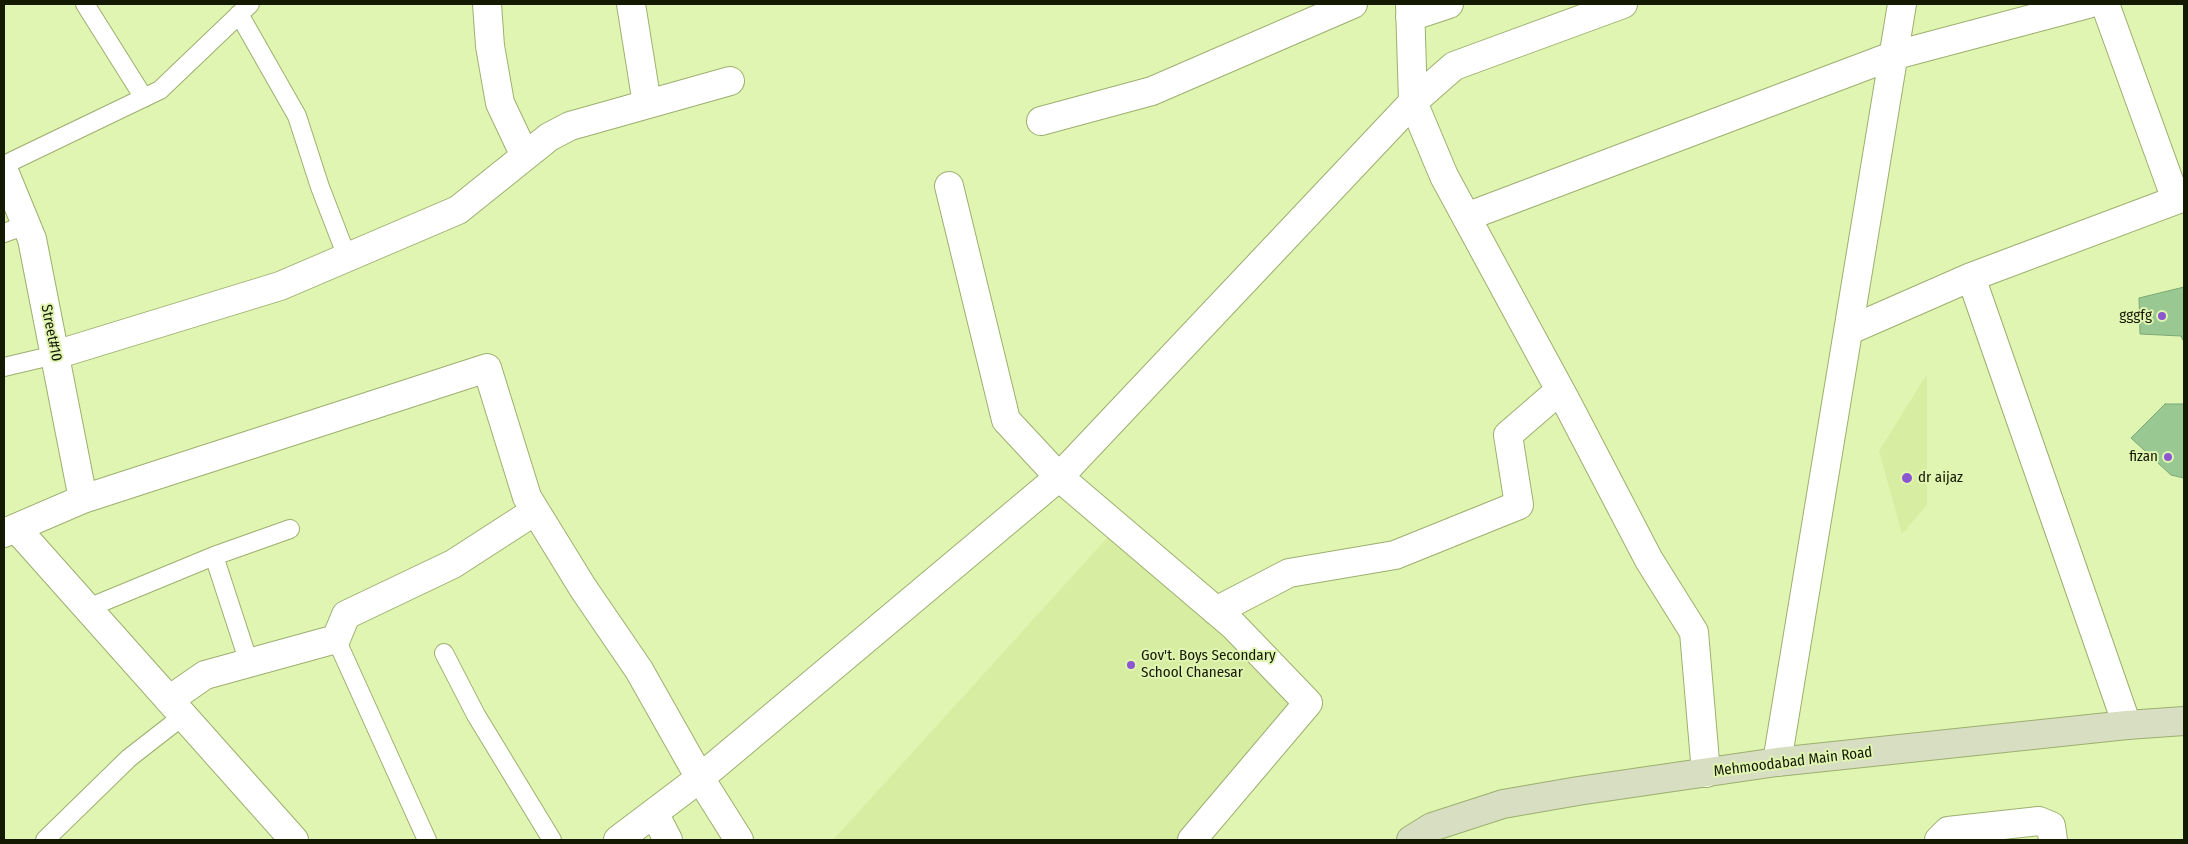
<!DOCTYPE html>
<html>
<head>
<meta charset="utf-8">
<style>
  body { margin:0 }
  #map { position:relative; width:2188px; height:844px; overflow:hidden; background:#e1f5b2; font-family:"Fira Sans Condensed",sans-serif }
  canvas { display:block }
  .frame { position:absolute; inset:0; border:5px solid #141a02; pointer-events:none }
</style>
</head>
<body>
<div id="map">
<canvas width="2188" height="844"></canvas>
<div class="frame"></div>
</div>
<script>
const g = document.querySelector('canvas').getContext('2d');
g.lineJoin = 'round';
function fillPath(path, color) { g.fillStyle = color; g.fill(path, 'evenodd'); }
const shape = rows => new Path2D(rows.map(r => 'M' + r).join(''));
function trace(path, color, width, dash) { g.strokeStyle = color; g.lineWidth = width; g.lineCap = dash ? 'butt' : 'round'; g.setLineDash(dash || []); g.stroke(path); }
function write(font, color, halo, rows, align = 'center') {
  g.font = font + ' "Fira Sans Condensed",sans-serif'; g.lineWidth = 4; g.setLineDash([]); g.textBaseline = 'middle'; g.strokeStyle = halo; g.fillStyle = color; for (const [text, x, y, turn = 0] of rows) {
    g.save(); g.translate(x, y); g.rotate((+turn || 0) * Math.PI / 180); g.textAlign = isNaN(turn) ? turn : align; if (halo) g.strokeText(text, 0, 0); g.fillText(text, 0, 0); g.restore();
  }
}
fillPath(shape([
  [1927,374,1927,505,1902,534,1879,451],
  [1117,527,1308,703,1193,840,833,840]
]), '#d7eda2');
const building = shape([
  [2184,287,2184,342,2181,336,2140,334,2139,298,2184,287],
  [2165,404,2184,404,2184,478,2171,475,2131,438,2165,404]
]);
fillPath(building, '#9ac893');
trace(building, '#7ba874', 1);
const service = shape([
  [85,4,144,98],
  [239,14,297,116,320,187,347,257],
  [4,165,160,90,250,4],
  [4,233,26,225],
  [4,367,55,355],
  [214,556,249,663],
  [88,608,214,556,290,529],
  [336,639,427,840],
  [444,653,476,715,552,840],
  [45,840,129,758,183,716]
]);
const minor = shape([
  [487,4,490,46,500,103,525,156],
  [631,4,647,104],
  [1410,4,1413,102,1444,176,1566,401,1649,560,1694,632,1706,773],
  [2105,4,2176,200],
  [1410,17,1449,4],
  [1041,121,1152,91,1353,4],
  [4,171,32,239,83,499],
  [949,186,1006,420,1059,477,1234,626,1308,703,1192,840],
  [1466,217,1892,56,2088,4],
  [1971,277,2127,725],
  [1850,330,1971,277,2184,197],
  [55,355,280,286,458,210,549,137,570,126,730,81],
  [16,528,294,840],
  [4,533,83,499,487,368,527,497,583,588,639,670,700,778,739,840],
  [1216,611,1289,573,1395,555,1519,505,1508,435,1560,390],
  [169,700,205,675,336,639,346,615,453,564,535,511],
  [1777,762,1902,4],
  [654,813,668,840],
  [618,840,700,778,1059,477,1413,102,1454,66,1623,4],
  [1939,840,1948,831,2039,821,2051,826,2053,840]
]);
const secondary = shape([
  [1411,840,1432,827,1503,804,1578,791,1777,762,2127,725,2184,721]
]);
trace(service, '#9daf6f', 20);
trace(minor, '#9daf6f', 30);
trace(secondary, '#9daf6f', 30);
trace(service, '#fff', 18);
trace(minor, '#fff', 28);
trace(secondary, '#d7dec1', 28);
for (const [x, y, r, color] of [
  [2162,316,5,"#8b56ce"],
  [2168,457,5,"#8b56ce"],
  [1907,478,6,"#8b56ce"],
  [1131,665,5,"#8b56ce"]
]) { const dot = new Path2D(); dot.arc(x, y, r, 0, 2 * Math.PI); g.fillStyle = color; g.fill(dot); trace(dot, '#e1f5b2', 2); }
write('15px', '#141a02', '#e1f5b2', [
  ["gggfg",2152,316],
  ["fizan",2158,457],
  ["dr aijaz",1918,478,"left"],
  ["Gov't. Boys Secondary",1141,656,"left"],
  ["School Chanesar",1141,673,"left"]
], 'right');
write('15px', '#141a02', '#e1f5b2', [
  ["Street#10",51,333,79],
  ["Mehmoodabad Main Road",1793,762,-7]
]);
</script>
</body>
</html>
